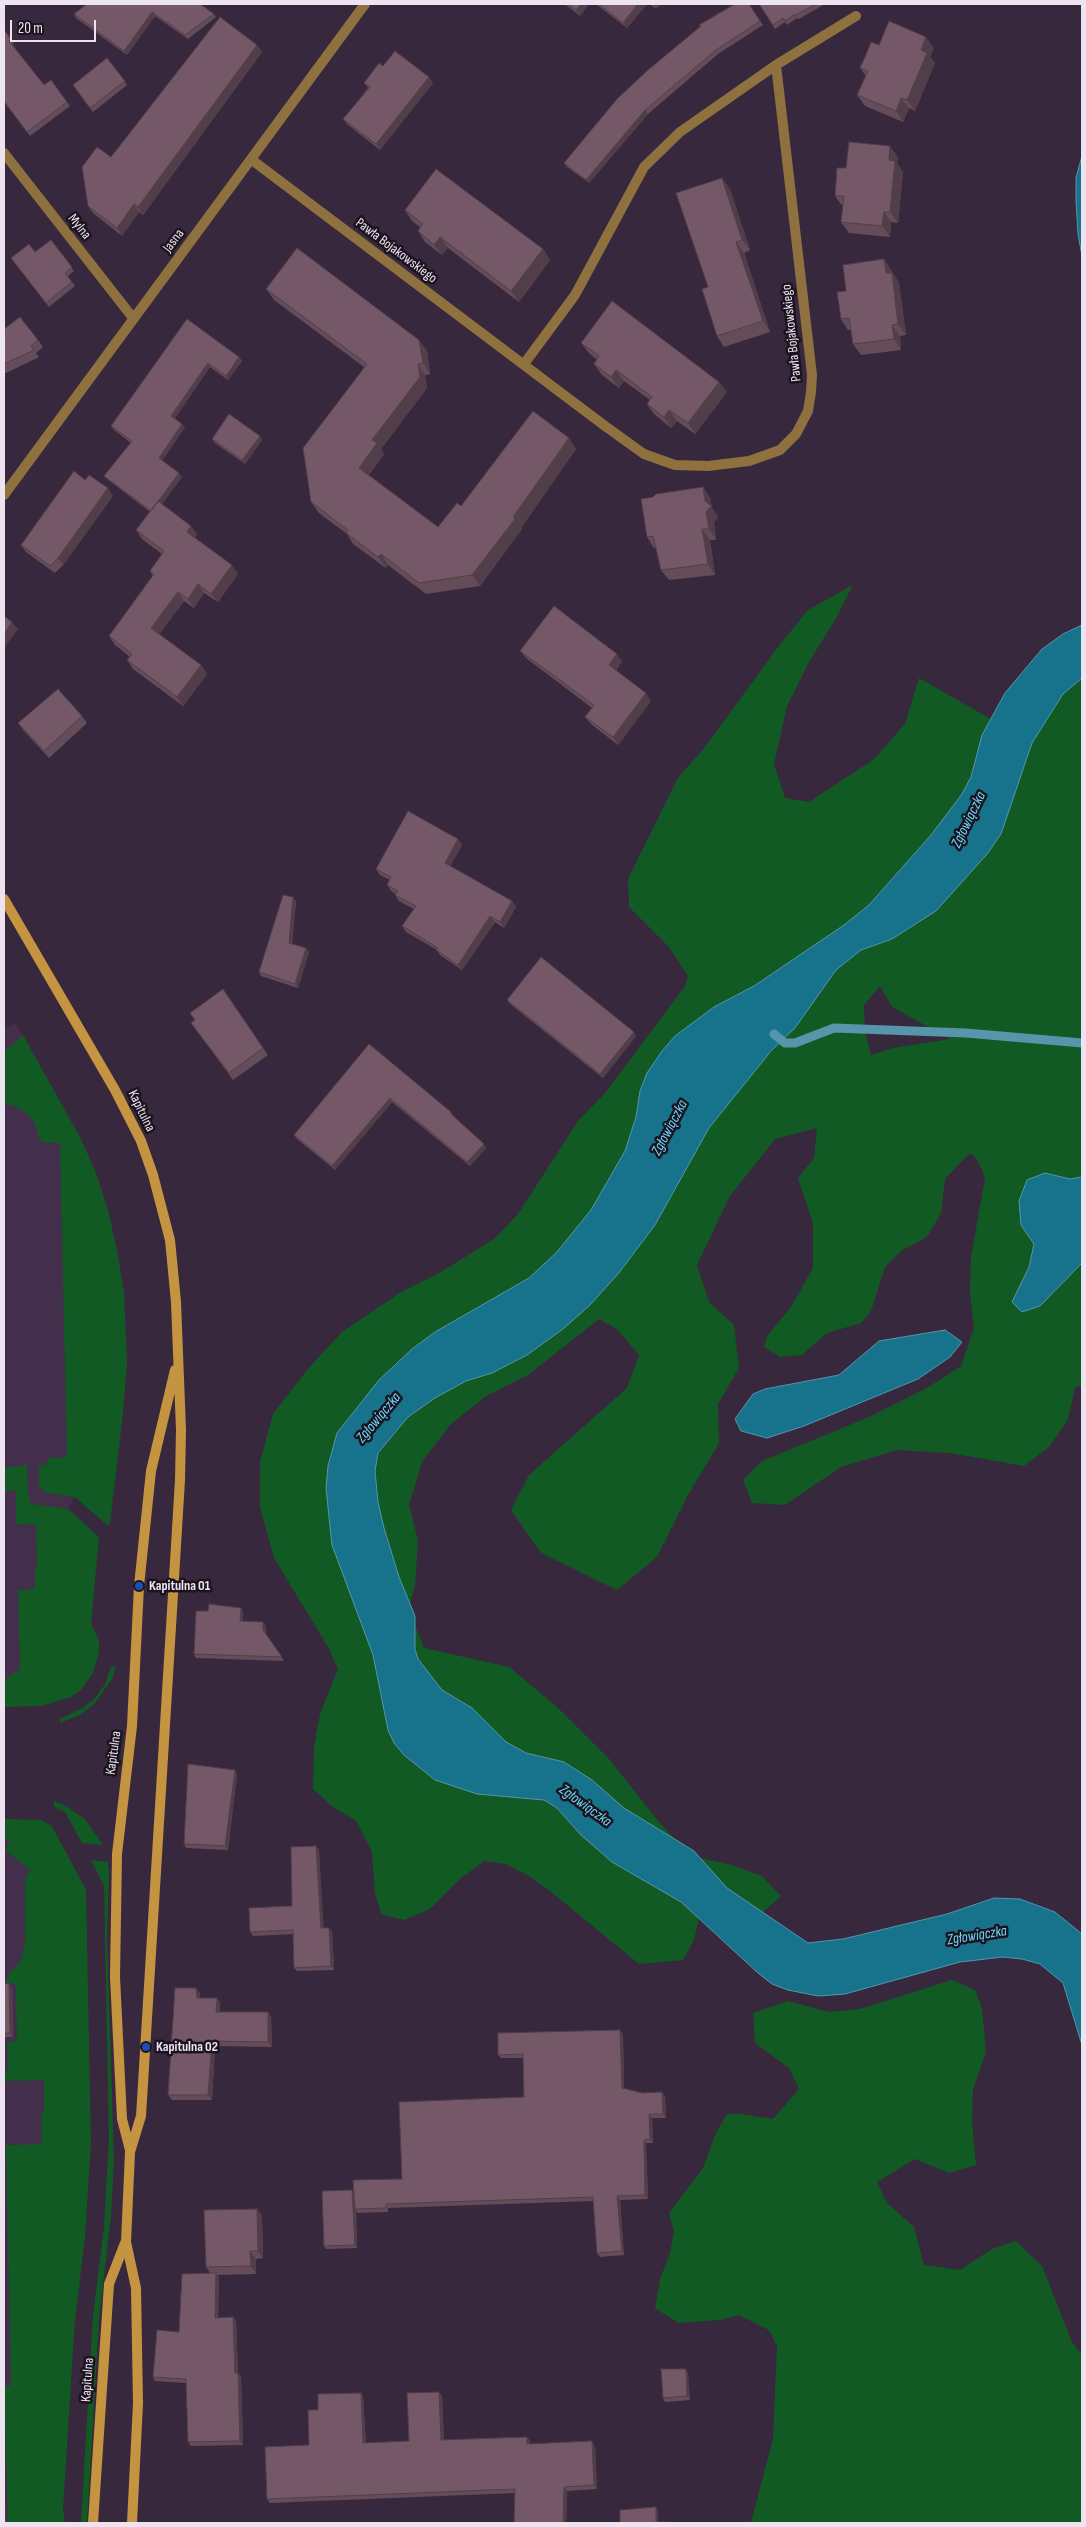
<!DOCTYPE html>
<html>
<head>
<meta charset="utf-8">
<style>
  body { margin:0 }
  #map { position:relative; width:1086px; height:2527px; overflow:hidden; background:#38283e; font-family:"Sofia Sans Condensed",sans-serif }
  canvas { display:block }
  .frame { position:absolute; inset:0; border:5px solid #ede3f1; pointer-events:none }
  .scale { position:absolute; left:10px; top:20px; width:86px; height:22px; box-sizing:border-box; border:2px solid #ede3f1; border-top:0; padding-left:6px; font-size:15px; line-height:18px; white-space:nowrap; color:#ede3f1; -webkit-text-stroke:4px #1b141e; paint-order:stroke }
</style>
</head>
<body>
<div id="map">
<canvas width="1086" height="2527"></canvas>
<div class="frame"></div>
<div class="scale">20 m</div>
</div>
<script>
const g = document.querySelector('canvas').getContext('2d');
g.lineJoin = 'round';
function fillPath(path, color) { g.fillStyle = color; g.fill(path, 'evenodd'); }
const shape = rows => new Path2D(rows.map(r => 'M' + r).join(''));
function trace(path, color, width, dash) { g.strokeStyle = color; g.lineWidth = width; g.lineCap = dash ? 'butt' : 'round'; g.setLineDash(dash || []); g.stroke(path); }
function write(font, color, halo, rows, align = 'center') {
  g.font = font + ' "Sofia Sans Condensed",sans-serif'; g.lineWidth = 5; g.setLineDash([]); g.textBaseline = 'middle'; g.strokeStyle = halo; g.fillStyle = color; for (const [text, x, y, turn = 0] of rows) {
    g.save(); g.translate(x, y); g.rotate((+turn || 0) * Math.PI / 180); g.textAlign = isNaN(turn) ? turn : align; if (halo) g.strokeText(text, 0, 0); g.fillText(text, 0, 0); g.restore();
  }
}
fillPath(shape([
  [15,1023,23,1035,66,1148,93,1461,49,1545,40,1702,4,1699,4,1028],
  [4,1820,33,1822,58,2148,36,2523,4,2523]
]), '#432f4b');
fillPath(shape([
  [853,585,836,618,809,662,787,706,774,764,785,798,809,802,873,760,905,724,919,678,1003,726,1023,771,1032,743,1047,716,1063,694,1082,678,1082,1386,1075,1387,1068,1420,1049,1447,1024,1466,950,1453,897,1450,841,1467,785,1505,752,1503,743,1480,762,1461,869,1417,927,1388,961,1366,974,1328,970,1292,971,1257,985,1178,977,1159,970,1153,945,1179,941,1213,927,1237,901,1251,885,1267,871,1311,861,1323,827,1333,802,1355,780,1357,764,1347,767,1336,791,1307,813,1268,813,1223,798,1178,814,1158,817,1128,775,1139,730,1196,697,1265,709,1302,734,1325,739,1368,718,1404,719,1443,688,1495,657,1557,617,1590,541,1553,511,1510,529,1475,627,1388,639,1355,617,1329,599,1319,528,1375,486,1396,450,1425,422,1462,409,1505,418,1540,415,1584,409,1609,424,1648,509,1667,556,1706,609,1759,658,1821,691,1856,728,1864,762,1876,781,1896,753,1921,699,1917,694,1940,683,1960,639,1964,550,1891,529,1876,505,1864,485,1861,462,1877,430,1909,404,1920,381,1914,375,1893,372,1852,356,1821,333,1807,313,1789,314,1747,320,1714,338,1669,328,1647,274,1558,260,1507,260,1462,273,1414,307,1370,342,1332,401,1292,441,1272,494,1239,518,1214,578,1121,605,1093,685,986,688,976,669,947,629,907,628,879,678,778,705,747,778,647,808,610],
  [880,986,892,1007,950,1039,893,1048,871,1055,865,1032,864,1005],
  [23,1035,81,1139,96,1173,109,1213,118,1256,124,1292,127,1362,123,1413,110,1523,108,1526,75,1497,48,1493,42,1490,39,1485,39,1465,46,1465,49,1458,67,1457,60,1143,46,1143,40,1140,35,1124,27,1113,12,1105,4,1104,4,1052],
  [27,1465,28,1493,31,1504,68,1509,99,1537,91,1624,99,1640,99,1652,93,1673,80,1691,71,1697,41,1706,4,1707,4,1680,20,1669,18,1590,35,1589,35,1569,37,1569,36,1525,16,1524,16,1491,9,1490,4,1494,4,1468],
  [111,1666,116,1667,112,1679,95,1703,82,1714,60,1723,60,1719,84,1707,95,1698,105,1684],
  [54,1801,66,1806,85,1819,103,1845,82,1843,65,1812,54,1807],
  [4,1819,41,1820,52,1826,86,1890,91,2144,85,2237,75,2320,63,2510,65,2523,8,2523,4,2386,11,2386,6,2145,42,2144,41,2116,44,2111,44,2080,4,2081,4,2071,8,2070,7,2042,15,2041,17,2038,16,1986,12,1983,6,1983,8,1975,20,1962,25,1945,25,1879,30,1870,5,1850,10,1843,4,1837],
  [91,1860,108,1862,109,1873,107,1938,114,2161,111,2216,99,2319,87,2523,81,2523,93,2316,104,2227,109,2140,104,1886],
  [952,1980,975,1990,982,2008,986,2052,973,2089,972,2122,976,2165,949,2173,915,2159,877,2182,887,2203,914,2227,924,2265,960,2270,992,2249,1016,2241,1042,2266,1072,2342,1082,2355,1082,2523,751,2523,773,2438,777,2346,769,2330,739,2315,720,2320,678,2323,655,2308,660,2279,670,2253,674,2231,669,2213,703,2168,716,2133,727,2114,740,2114,773,2119,799,2089,789,2068,755,2043,753,2013,788,2001,829,2012,860,2009]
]), '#115a24');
const water = shape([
  [1082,156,1082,256,1078,234,1076,200,1076,178,1082,156],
  [1082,625,1082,678,1063,694,1032,743,1001,834,988,853,936,911,892,939,861,950,836,970,795,1028,771,1051,709,1128,655,1225,618,1274,590,1305,563,1329,527,1355,492,1373,466,1381,435,1398,408,1417,378,1453,375,1471,378,1502,384,1528,399,1577,415,1616,415,1649,418,1659,442,1690,472,1708,506,1742,526,1753,564,1762,592,1780,624,1808,694,1851,727,1888,808,1943,843,1939,947,1914,994,1898,1020,1899,1055,1912,1082,1934,1082,2045,1063,1983,1040,1964,1022,1959,1003,1957,960,1962,845,1994,818,1996,788,1990,772,1984,758,1973,681,1902,612,1862,581,1835,557,1808,544,1800,477,1794,435,1780,404,1755,394,1743,388,1730,373,1655,332,1545,326,1488,328,1466,337,1433,379,1380,412,1349,435,1332,529,1278,557,1252,591,1210,625,1151,636,1117,640,1091,647,1073,662,1051,675,1036,714,1007,754,986,844,925,869,905,931,835,962,794,971,777,982,735,1005,693,1042,649,1063,634,1082,625],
  [1045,1173,1070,1179,1082,1177,1082,1263,1040,1306,1022,1312,1012,1302,1029,1267,1034,1244,1021,1225,1019,1201,1027,1180,1045,1173],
  [945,1330,962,1342,950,1357,918,1379,804,1426,767,1438,741,1431,735,1419,753,1394,765,1389,839,1375,879,1341,945,1330]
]);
fillPath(water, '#17738c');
trace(water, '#5795aa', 1);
trace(shape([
  [774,1034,785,1043,795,1043,834,1028,966,1033,1082,1043]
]), '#5795aa', 9);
trace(shape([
  [776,65,856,16],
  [4,153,133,318],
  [252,160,605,426,644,454,675,465,708,466,749,461,780,450,796,434,808,411,811,392,812,375,776,65,680,132,644,167,575,295,524,364],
  [4,495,365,4]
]), '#8f703f', 10);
trace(shape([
  [4,899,115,1090,141,1141,153,1175,170,1240,176,1302,181,1430,180,1480,141,2116,130,2152,126,2242,136,2288,138,2403,132,2523],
  [130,2150,122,2119,115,1977,117,1854,132,1726,139,1586,151,1471,175,1370],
  [93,2523,109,2284,125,2243]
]), '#c59440', 10);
fillPath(shape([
  [87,4,214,14,216,17,188,39,155,16,127,55,76,18,74,14],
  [565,4,589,4,580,16],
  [596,4,647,4,627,28],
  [650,4,661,4,656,9],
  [749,4,763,25,718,54,648,114,589,183,567,167,564,163,700,27,699,25],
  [759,4,825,4,799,19,797,18,787,25,785,22,775,29],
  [4,30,14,43,12,44,44,85,51,80,70,106,30,136,4,102],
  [257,45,262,52,143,215,139,212,122,236,93,213,88,206,111,157],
  [879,45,934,48,930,57,935,63,915,111,909,108,903,122,865,106,857,95,866,76,860,68],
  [107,58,127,85,93,112,73,85],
  [383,66,433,83,380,150,347,124,343,119,368,88,364,83],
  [898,157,897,163,903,172,898,223,891,222,890,237,849,233,841,222,843,207,835,196,846,168],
  [730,189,750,250,744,253,770,332,724,347,717,336,708,287],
  [405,210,543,249,550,260,519,302,448,248,442,255,425,242,418,231,420,227,412,221],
  [51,240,74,271,68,276,75,286,49,307,11,258,35,252],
  [884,259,899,283,906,335,900,336,901,350,861,355,853,344,851,330,848,330,841,319,846,291],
  [266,289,419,340,427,351,430,374,425,375,427,388,381,449,384,454,369,475,438,527,461,506,569,438,576,449,521,528,522,529,480,586,426,594,388,565,386,568,353,544,347,534,319,513,311,502,364,367,274,300],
  [187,319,239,357,242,361,228,380,210,367,175,418,185,427,162,461,182,477,162,504,197,534,195,538,238,574,218,602,204,593,194,608,184,601,159,634,201,665,207,674,183,706,133,669,127,660,130,657,115,645,109,636,153,576,150,571,162,554,142,539,136,530,150,512,107,479,104,476,131,443,114,430,111,426],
  [4,329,38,340,43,347,36,353,39,357,4,374],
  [581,343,719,382,727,392,695,434,677,421,671,428,654,414,647,404,650,400,624,381,619,388,602,375,594,364,597,360,589,353],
  [212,439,262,440,245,464,215,443],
  [85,480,113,496,63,565,55,573,26,552,21,545],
  [703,487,710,498,712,508,718,517,714,523,716,540,710,540,715,575,669,580,661,570,656,548,654,548,647,537,653,497],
  [520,651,622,661,616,671,651,701,618,745,591,724,585,717,592,708,526,658],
  [82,716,87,723,49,758,23,730,18,723],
  [458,839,462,845,450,866,512,901,516,907,504,928,495,922,462,970,440,955,437,950,406,932,402,926,414,909,399,901,395,895,396,894,391,891,387,885,390,880,380,875,376,869],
  [293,897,296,901,292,944,306,948,309,952,298,988,261,976,259,972],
  [223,989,268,1055,233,1080,196,1030,195,1020],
  [507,1000,636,1036,603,1078,510,1004],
  [369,1044,451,1112,454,1116,453,1116,484,1144,486,1148,470,1166,392,1102,335,1170,297,1139,294,1135],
  [243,1611,243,1621,266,1626,266,1634,284,1661,196,1658,194,1654],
  [235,1770,237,1774,228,1850,186,1848,184,1844],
  [319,1850,323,1928,332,1931,334,1970,297,1971,294,1968,293,1934,253,1936,250,1932,292,1906],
  [4,1904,5,1984,12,1987,13,2037,4,2037],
  [200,1993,200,1998,217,1998,220,2003,220,2012,268,2012,271,2017,272,2047,215,2046,212,2100,172,2100,168,2095],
  [623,2034,624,2089,642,2093,662,2092,665,2096,666,2118,652,2118,653,2143,646,2143,648,2199,620,2200,624,2255,600,2257,597,2253,593,2201,388,2208,388,2212,357,2213,356,2210,357,2248,326,2249,324,2246,354,2193,402,2179,524,2097,523,2058,501,2058,498,2055],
  [257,2209,262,2216,263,2258,256,2259,256,2274,217,2275,219,2277,218,2318,236,2320,238,2373,241,2376,243,2445,191,2446,188,2442,186,2383,155,2381,153,2377,179,2332,210,2273,206,2267],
  [688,2373,690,2400,665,2402,663,2398],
  [361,2393,363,2397,366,2443,409,2441,442,2396,444,2440,527,2437,530,2441,530,2444,595,2446,597,2489,567,2491,566,2523,514,2523,515,2493,270,2503,267,2499,309,2445,318,2410]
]), '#654c59');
fillPath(shape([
  [581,4,589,4,580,16,576,10],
  [638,4,647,4,627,28,623,23],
  [653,4,661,4,656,9],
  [152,12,155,16,127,55,124,51],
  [926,37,934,48,930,57,935,63,915,111,907,100,921,50],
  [257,45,262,52,143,215,138,207],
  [429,77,433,83,380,150,376,144],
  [901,98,909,108,903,122,896,111],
  [645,110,648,114,589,183,586,180],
  [890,146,898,157,897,163,903,172,898,223,890,212,889,160],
  [722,178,730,189,750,250,742,240],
  [134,204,139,212,122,236,117,228],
  [884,212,891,222,890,237,882,226],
  [440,237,448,248,442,255,434,245],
  [736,242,744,253,770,332,763,321],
  [543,249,550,260,519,302,511,291],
  [884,259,891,270,893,284,886,273],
  [892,273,899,283,906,335,898,324],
  [892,325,900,336,901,350,894,339],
  [419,340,427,351,430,374,423,363],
  [239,357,242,361,228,380,226,376],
  [208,363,210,367,174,420,171,416],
  [418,364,425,375,427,388,381,449,384,454,366,479,359,468,372,440],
  [616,370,624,381,619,388,611,377],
  [719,382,727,392,695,434,688,423],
  [669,410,677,421,671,428,664,417],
  [182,424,185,427,161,462,159,458],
  [260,436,262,440,245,464,242,460],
  [569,438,576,449,521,528,522,529,480,586,472,575],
  [179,473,182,477,154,515,151,511],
  [703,487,710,498,712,508,718,517,714,523,716,540,709,529],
  [108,488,113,496,63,565,58,558],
  [191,526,197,534,193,540,187,532],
  [702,529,710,540,715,575,708,564],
  [381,554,388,565,386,568,378,557],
  [232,565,238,574,218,602,211,594],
  [198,584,204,593,194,608,188,599],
  [178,592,184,601,157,637,151,628],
  [12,622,18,629,4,648,4,634],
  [617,654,622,661,614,673,609,665],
  [201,665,207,674,183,706,177,697],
  [646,693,651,701,618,745,613,737],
  [458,839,462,845,449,869,445,863],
  [293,897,296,901,291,947,289,943],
  [512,901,516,907,504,928,500,922],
  [490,916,495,922,462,970,458,965],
  [306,948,309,952,298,988,295,984],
  [634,1032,636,1036,603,1078,600,1074],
  [390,1098,392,1102,335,1170,332,1166],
  [484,1144,486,1148,470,1166,467,1162],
  [241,1608,243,1611,243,1624,240,1621],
  [263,1622,266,1626,266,1634,263,1630],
  [235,1770,237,1774,228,1850,225,1846],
  [316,1846,319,1850,324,1932,321,1928],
  [4,1904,4,1905,5,1987,4,1985],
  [329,1928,332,1931,334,1970,331,1966],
  [9,1983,12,1987,13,2037,10,2033],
  [196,1988,200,1993,200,2003,197,1998],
  [217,1998,220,2003,219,2017,216,2012],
  [268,2012,271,2017,272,2047,268,2042],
  [620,2030,623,2034,624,2092,622,2088],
  [212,2041,215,2046,212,2100,208,2095],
  [662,2092,665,2096,666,2118,663,2114],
  [649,2114,652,2118,653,2143,650,2139],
  [644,2140,646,2143,648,2199,645,2195],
  [352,2190,355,2194,355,2209,356,2210,357,2248,355,2245],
  [617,2196,620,2200,624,2255,622,2251],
  [257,2209,262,2216,263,2258,258,2251],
  [250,2251,256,2259,256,2274,251,2266],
  [216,2273,219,2277,217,2322,215,2318],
  [233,2317,236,2320,238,2377,235,2373],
  [686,2369,688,2373,690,2400,687,2396],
  [238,2373,241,2376,243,2445,240,2441],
  [439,2392,442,2396,444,2444,441,2440],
  [361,2393,363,2397,366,2447,363,2443],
  [527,2437,530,2441,530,2449,527,2444],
  [592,2441,595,2446,597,2489,594,2485],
  [4,2442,6,2523,4,2523],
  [564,2487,567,2491,566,2523,563,2523],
  [656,2507,658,2511,658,2523,656,2522]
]), '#523e48');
const building = shape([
  [87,4,200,4,214,14,185,35,152,12,124,51,74,14,87,4],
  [568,4,581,4,576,10,568,4],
  [599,4,638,4,623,23,599,4],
  [735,4,749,4,760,21,716,50,645,110,586,180,564,163,617,99,648,70,701,26,699,25,735,4],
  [759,4,816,4,796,15,795,14,785,21,783,18,773,25,759,4],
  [220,17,257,45,138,207,134,204,117,228,88,206,82,167,97,147,111,157,220,17],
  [889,21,926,37,921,50,927,53,907,100,901,98,896,111,857,95,868,71,860,68,866,55,871,42,879,45,889,21],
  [4,30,11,39,9,41,44,85,51,80,67,102,27,132,4,101,4,30],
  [395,51,429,77,376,144,343,119,370,87,364,83,379,63,383,66,395,51],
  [107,58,125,81,90,108,73,85,107,58],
  [849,142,890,146,889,160,895,161,890,212,884,212,882,226,841,222,844,196,835,196,837,168,846,168,849,142],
  [436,169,543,249,511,291,440,237,434,245,418,231,423,224,405,210,436,169],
  [722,178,742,240,736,242,763,321,717,336,702,289,708,287,676,193,722,178],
  [51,240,72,267,65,273,72,282,46,303,11,258,29,244,35,252,51,240],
  [297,248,419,340,423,363,418,364,420,377,372,440,377,443,359,468,438,527,457,503,461,506,533,411,569,438,513,517,515,519,472,575,419,583,381,554,378,557,346,533,348,530,311,502,303,448,367,364,266,289,297,248],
  [884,259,886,273,892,273,898,324,892,325,894,339,853,344,849,318,841,319,839,305,837,292,846,291,843,265,884,259],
  [612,301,719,382,688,423,669,410,664,417,647,404,652,397,616,370,611,377,594,364,599,356,581,343,612,301],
  [20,317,38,340,31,346,34,350,4,364,4,329,20,317],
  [187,319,239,357,226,376,208,363,171,416,182,424,159,458,179,473,151,511,104,476,132,441,111,426,187,319],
  [229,414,260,436,242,460,212,439,229,414],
  [74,471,85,480,89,475,108,488,58,558,50,566,21,545,74,471],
  [703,487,705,501,711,506,706,512,709,529,702,529,708,564,661,570,653,536,647,537,641,499,653,497,656,494,703,487],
  [158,501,191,526,187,532,232,565,211,594,198,584,188,599,178,592,151,628,201,665,177,697,127,660,132,654,109,636,154,574,150,571,164,551,136,530,158,501],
  [554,606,617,654,609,665,646,693,613,737,585,717,594,705,520,651,554,606],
  [4,616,12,622,4,634,4,616],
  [58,689,82,716,44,751,18,723,58,689],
  [408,811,458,839,445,863,512,901,500,922,490,916,458,965,436,950,438,948,402,926,416,906,395,895,398,891,387,885,391,877,376,869,408,811],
  [283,895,293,897,289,943,306,948,295,984,259,972,283,895],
  [541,957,634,1032,600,1074,507,1000,541,957],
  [223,989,263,1048,229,1073,191,1023,195,1020,190,1013,223,989],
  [369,1044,451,1112,450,1113,484,1144,467,1162,390,1098,332,1166,294,1135,369,1044],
  [209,1604,241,1608,240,1621,263,1622,263,1630,282,1657,194,1654,196,1611,208,1611,209,1604],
  [188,1764,235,1770,225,1846,184,1844,188,1764],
  [316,1846,321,1928,329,1928,331,1966,294,1968,293,1930,250,1932,249,1908,292,1906,291,1847,316,1846],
  [9,1983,10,2033,4,2033,4,1984,9,1983],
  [175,1988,196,1988,197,1998,217,1998,216,2012,268,2012,268,2042,212,2041,208,2095,168,2095,175,1988],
  [620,2030,622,2088,642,2093,662,2092,663,2114,649,2114,650,2139,644,2140,645,2195,617,2196,622,2251,597,2253,593,2197,386,2204,386,2208,355,2209,353,2180,402,2179,399,2102,524,2097,523,2054,498,2055,498,2033,620,2030],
  [352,2190,355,2245,324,2246,322,2191,352,2190],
  [257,2209,258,2251,250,2251,251,2266,206,2267,204,2210,257,2209],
  [216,2273,215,2318,233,2317,235,2373,238,2373,240,2441,188,2442,186,2379,153,2377,157,2330,179,2332,182,2274,216,2273],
  [661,2369,686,2369,687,2396,663,2398,661,2369],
  [439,2392,441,2440,527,2437,527,2444,592,2441,594,2485,564,2487,563,2523,514,2523,515,2489,267,2499,265,2447,309,2445,308,2410,318,2410,318,2394,361,2393,363,2443,409,2441,407,2393,439,2392],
  [656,2507,656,2522,669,2522,669,2523,620,2523,620,2510,656,2507]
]);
fillPath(building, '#755867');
trace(building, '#523e48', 1);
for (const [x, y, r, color] of [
  [139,1586,5,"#1a4fb4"],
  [146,2047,5,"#1a4fb4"]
]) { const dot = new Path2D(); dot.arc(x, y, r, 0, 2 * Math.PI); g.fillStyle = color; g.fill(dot); trace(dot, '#1b141e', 2); }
write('14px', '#ede3f1', '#1b141e', [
  ["Mylna",79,227,52],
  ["Jasna",174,241,-53],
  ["Pawła Bojakowskiego",396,251,37],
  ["Pawła Bojakowskiego",792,333,-96],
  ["Kapitulna",141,1111,64],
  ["Kapitulna",114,1753,-82],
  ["Kapitulna",88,2380,-86]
]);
write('bold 14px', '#ede3f1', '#1b141e', [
  ["Kapitulna 01",149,1586],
  ["Kapitulna 02",156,2047]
], 'left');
write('italic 15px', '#6bdafe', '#1b141e', [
  ["Zgłowiączka",969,820,-64],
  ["Zgłowiączka",670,1128,-62],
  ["Zgłowiączka",379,1418,-50],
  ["Zgłowiączka",585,1806,36],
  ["Zgłowiączka",977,1936,-9]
]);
</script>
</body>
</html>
